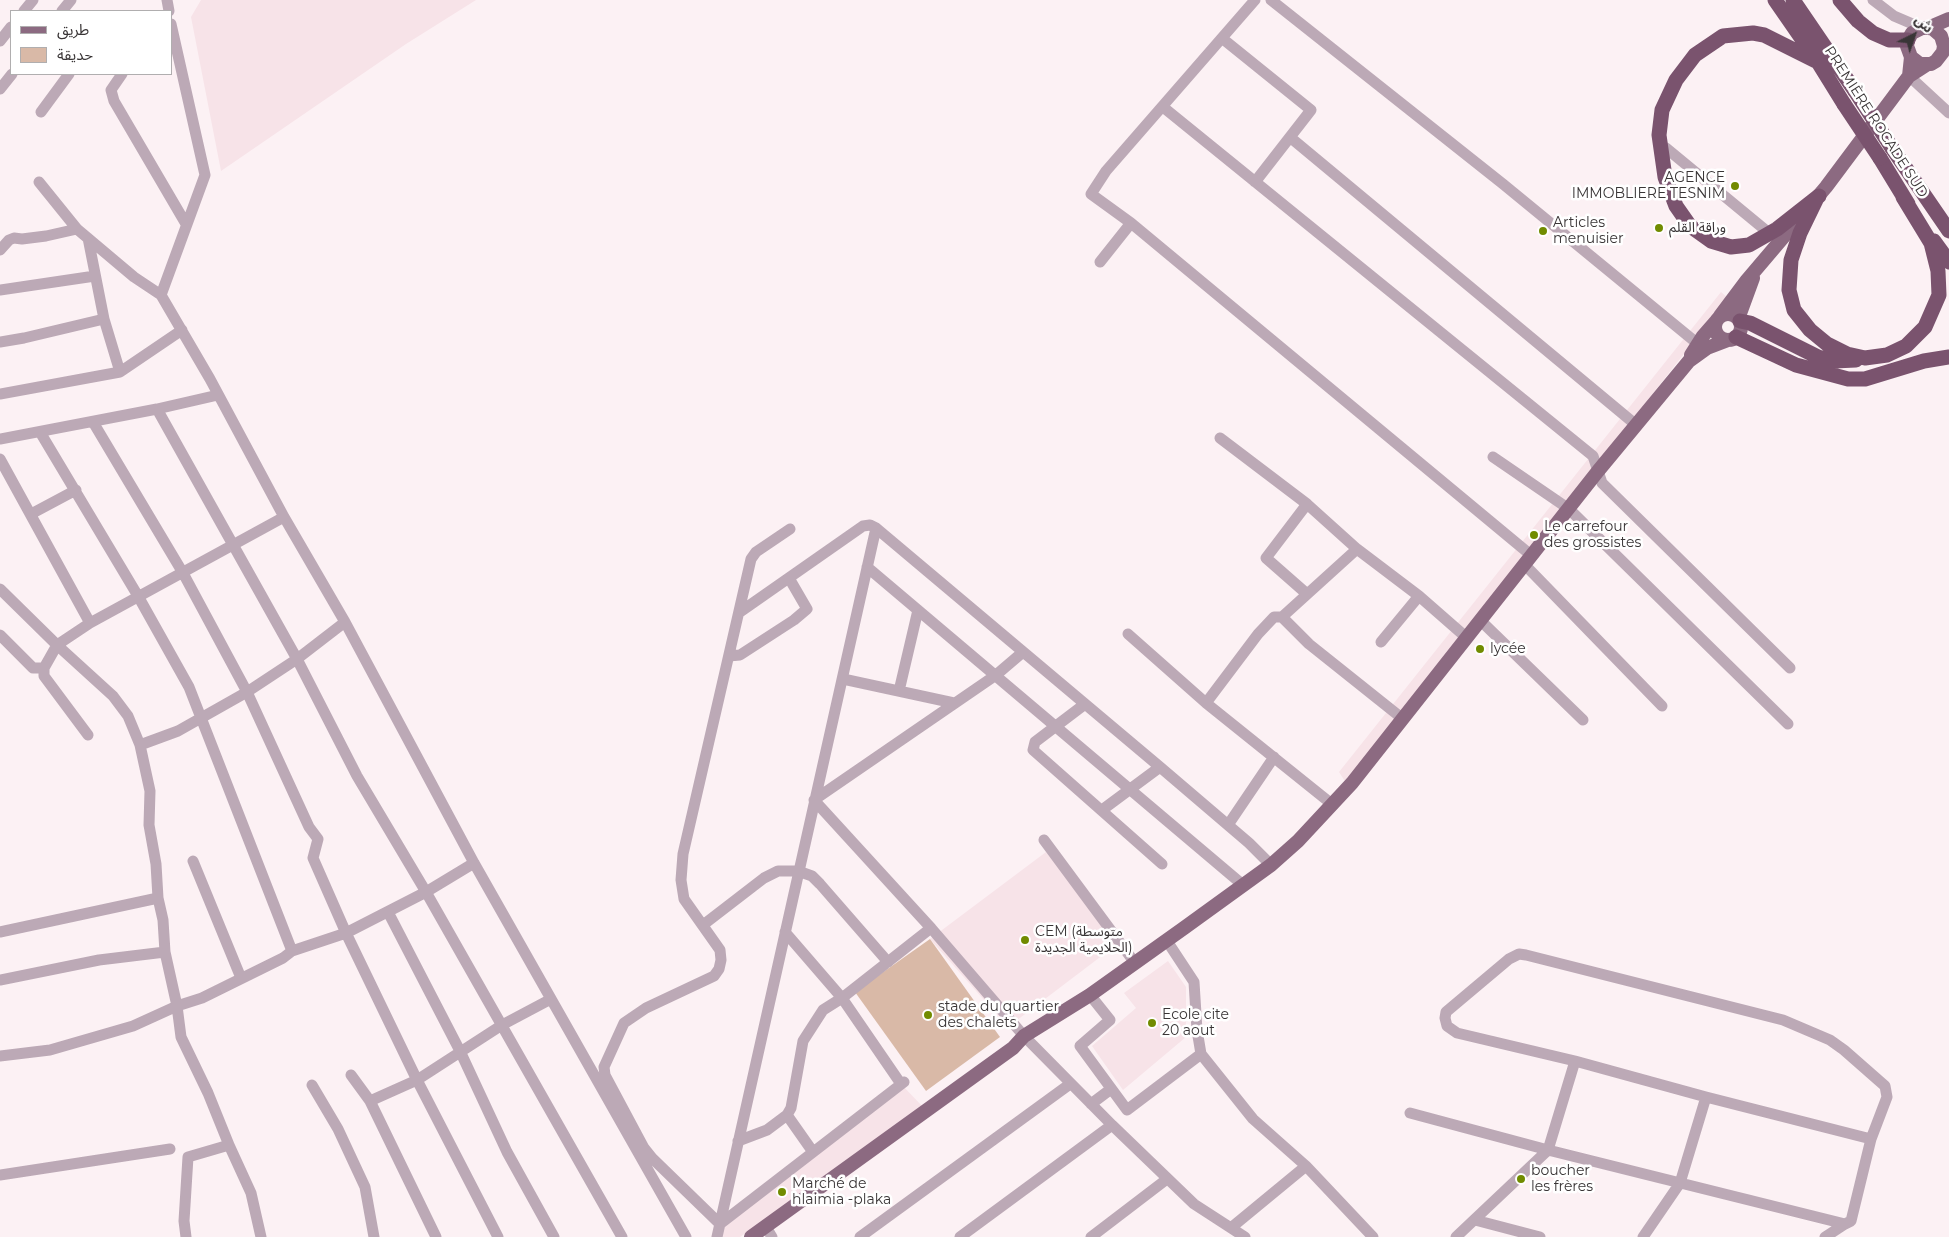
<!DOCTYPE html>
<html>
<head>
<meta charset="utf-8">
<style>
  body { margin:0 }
  #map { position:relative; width:1949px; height:1237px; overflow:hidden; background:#fcf1f4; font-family:Montserrat,"Noto Sans Arabic",sans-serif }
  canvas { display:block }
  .legend { position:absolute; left:10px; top:10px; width:162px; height:65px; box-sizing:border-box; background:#fff; border:1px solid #b0aeaf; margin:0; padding:6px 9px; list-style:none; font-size:15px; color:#393536 }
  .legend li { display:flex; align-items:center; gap:10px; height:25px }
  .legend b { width:25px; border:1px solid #b0aeaf }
  .north { position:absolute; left:1889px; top:10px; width:50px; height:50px; -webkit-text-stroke:4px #fff; paint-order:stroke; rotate:41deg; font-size:14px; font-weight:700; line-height:20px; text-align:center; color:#393536 }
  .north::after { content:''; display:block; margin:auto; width:18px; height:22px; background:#393536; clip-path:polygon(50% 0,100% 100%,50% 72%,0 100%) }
</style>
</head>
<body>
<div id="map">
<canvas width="1949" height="1237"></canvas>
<ul class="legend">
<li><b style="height:6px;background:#8c6a81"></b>طريق</li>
<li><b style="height:14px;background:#d9b9a7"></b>حديقة</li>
</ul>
<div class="north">ش</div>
</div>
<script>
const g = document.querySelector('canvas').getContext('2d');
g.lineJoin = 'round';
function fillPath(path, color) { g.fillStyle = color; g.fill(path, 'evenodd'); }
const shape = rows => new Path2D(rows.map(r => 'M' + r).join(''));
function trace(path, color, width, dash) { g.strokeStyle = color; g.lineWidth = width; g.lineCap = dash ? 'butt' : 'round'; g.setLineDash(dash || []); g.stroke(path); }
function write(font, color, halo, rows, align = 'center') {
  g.font = font + ' Montserrat,"Noto Sans Arabic",sans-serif'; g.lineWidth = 5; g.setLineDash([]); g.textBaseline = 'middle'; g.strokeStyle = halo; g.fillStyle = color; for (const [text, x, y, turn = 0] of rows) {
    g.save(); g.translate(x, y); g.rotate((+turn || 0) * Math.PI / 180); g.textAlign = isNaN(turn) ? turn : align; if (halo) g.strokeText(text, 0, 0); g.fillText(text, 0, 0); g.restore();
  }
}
fillPath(shape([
  [201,0,476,0,406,44,221,171,191,17],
  [1721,292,1728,298,1346,783,1339,772],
  [1046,852,1120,942,1008,1027,930,939],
  [1168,961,1186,987,1186,1037,1123,1090,1092,1046,1136,1008,1124,993],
  [901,1084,923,1107,740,1237,717,1237,720,1224]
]), '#f7e3e8');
fillPath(shape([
  [930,939,1000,1037,926,1091,855,992]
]), '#d9b9a7');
trace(shape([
  [167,0,169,11],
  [1271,0,1503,184,1698,344],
  [1873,0,1894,16,1922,28],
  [24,11,33,0],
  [62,11,71,0],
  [171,24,205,175,161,295,210,379,284,517,345,622,474,863,686,1237],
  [1223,39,1311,110,1255,182],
  [0,41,11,27],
  [122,74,111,90,114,101,186,224],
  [1909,76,1949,113],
  [0,89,12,74],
  [1163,107,1593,456,1602,483,1790,668],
  [41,112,69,74],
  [1291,138,1635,424],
  [1666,148,1769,233],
  [39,182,77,229,134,277,161,295],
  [1131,223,1532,556],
  [88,238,104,319,120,372],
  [0,250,9,240,14,238,22,239,46,236,77,229],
  [1100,262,1131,223,1091,194,1106,171,1255,0],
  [0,290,95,276],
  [0,342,24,338,104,319],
  [0,394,120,372,182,330],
  [157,409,297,659,357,776,426,892,622,1237],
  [93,422,183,573,247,692,309,827,318,839,313,858,346,933,417,1080,498,1237],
  [40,432,138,596,189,687,292,951],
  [1220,438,1307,504,1357,549,1419,596,1467,638],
  [0,439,157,409,218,395],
  [1493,457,1569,509,1788,724],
  [0,459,90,623],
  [1307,504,1266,558,1307,594],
  [31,514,76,490],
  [790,529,756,552,751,559,683,854,681,880,684,899,720,950,721,960,719,969,714,976,646,1008,624,1023,604,1067,605,1075,644,1148,652,1158,720,1224,904,1082],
  [1525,565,1662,706],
  [867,567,1243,885],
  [0,589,57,645,90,623,284,517],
  [740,612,863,526,870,525,876,528,1160,767,1249,843,1271,865],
  [1282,617,1309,644,1403,719],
  [1481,621,1583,720],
  [1128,634,1206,703,1258,634,1274,617,1282,617,1357,549],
  [0,635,33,668,44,668],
  [1381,642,1419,596],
  [729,656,740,655,794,620,807,609,789,578],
  [843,679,954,703],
  [899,691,918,610],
  [1206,703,1333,805],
  [1085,704,1035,742,1033,750,1162,864],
  [88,735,44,676,44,668,57,645,113,696,128,716,140,745,150,791,149,825,156,864,158,898],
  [140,745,178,731,247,692,297,659,345,622],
  [1102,810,1160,767],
  [1228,825,1274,757],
  [1044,840,1135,963],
  [193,861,241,978],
  [388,912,460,1051,507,1152,554,1237],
  [703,925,764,878,778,871,798,871,812,876,820,884,888,962],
  [931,928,1024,1036,1112,1125,1194,1204,1245,1237],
  [0,932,158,898,163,920,165,952,177,1006,202,998,283,958,292,951,346,933,426,892,474,863],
  [785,932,842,998,901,1084],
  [1167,941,1194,982,1197,1030,1201,1054,1253,1119,1306,1166,1373,1237],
  [0,980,99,960,165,952],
  [1090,995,1110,1020,1080,1046,1127,1110,1201,1054],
  [0,1056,50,1050,133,1026,177,1006,181,1037,208,1093,229,1145],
  [351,1075,370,1101,436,1237],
  [312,1085,338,1129,365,1187,374,1237],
  [370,1101,417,1080,502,1025,551,999],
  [1091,1104,1111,1089],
  [1410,1113,1548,1150,1845,1224,1851,1221,1871,1139,1887,1097,1885,1086,1844,1050,1830,1040,1783,1020,1526,955,1519,954,1509,959,1446,1012,1445,1018,1447,1026,1457,1033,1575,1061,1706,1097,1871,1139],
  [787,1115,813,1152],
  [738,1141,767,1130,787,1115,791,1108,803,1041,823,1010,842,998,931,928,814,800,996,675,1023,652],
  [0,1175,170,1149],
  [1475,1220,1540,1237],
  [766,1227,772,1237],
  [1232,1227,1306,1166],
  [186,1237,184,1221,188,1157,229,1145,251,1193,261,1237],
  [717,1237,876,528],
  [860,1237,1070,1084],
  [960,1237,1112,1125],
  [1091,1237,1167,1179],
  [1456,1237,1548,1150,1575,1061],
  [1643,1237,1680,1183,1706,1097],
  [1825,1237,1845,1224]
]), '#bca9b6', 11);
trace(shape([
  [1928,28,1949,19],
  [1909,76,1911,57,1907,46,1908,40,1912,33,1922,28,1928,28,1933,29,1941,36,1944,46,1943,52,1936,61,1931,64,1920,64,1911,57],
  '1715 327a13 13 0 1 1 26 0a13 13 0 1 1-26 0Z',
  [1720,316,1747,280,1826,187,1909,76,1926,65],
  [1738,319,1753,278],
  [1691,355,1703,336,1717,320],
  [751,1237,1013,1048,1024,1036,1090,995,1184,928,1271,865,1298,841,1352,783,1598,471,1689,361,1707,348,1728,340]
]), '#8c6a81', 14);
trace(shape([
  [1775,0,1818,62,1844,104],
  [1793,0,1855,91],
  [1840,0,1858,21,1873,33,1889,40,1908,40],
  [1818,62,1764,35,1753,33,1723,36,1695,55,1676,80,1662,110,1659,135,1665,177,1676,206,1690,226,1711,241,1731,247,1749,245,1777,229,1819,196],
  [1892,148,1949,231],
  [1880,158,1908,204],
  [1816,200,1800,233,1791,260,1789,290,1794,310,1810,330,1827,344,1847,354,1865,358,1887,355,1906,346,1925,327,1939,295,1938,271,1931,243,1903,197],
  [1934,241,1949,262],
  [1740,321,1750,323,1818,357,1834,361,1856,360],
  [1736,337,1796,365,1848,379,1865,379,1924,361,1949,357]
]), '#7a536e', 15);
trace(shape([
  [1855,91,1892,148],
  [1844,104,1880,158]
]), '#7a536e', 15);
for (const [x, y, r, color] of [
  [1735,186,5,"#718b00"],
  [1659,228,5,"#718b00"],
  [1543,231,5,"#718b00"],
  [1534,535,5,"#718b00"],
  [1480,649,5,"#718b00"],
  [1025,940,5,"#718b00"],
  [928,1015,5,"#718b00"],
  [1152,1023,5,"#718b00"],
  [1521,1179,5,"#718b00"],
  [782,1192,5,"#718b00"]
]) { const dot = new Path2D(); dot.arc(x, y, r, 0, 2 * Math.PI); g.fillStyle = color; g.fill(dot); trace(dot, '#fff', 2); }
write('14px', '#393536', '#fff', [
  ["PREMIÈRE ROCADE SUD",1876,122,57]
]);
write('14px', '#393536', '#fff', [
  ["AGENCE",1725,178,"right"],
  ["IMMOBLIERE TESNIM",1725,194,"right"],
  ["Articles",1553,223],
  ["menuisier",1553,239],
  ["وراقة القلم",1669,228],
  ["Le carrefour",1544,527],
  ["des grossistes",1544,543],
  ["lycée",1490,649],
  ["CEM (متوسطة",1035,932],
  ["الحلايمية الجديدة)",1035,948],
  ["stade du quartier",938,1007],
  ["des chalets",938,1023],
  ["Ecole cite",1162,1015],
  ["20 aout",1162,1031],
  ["boucher",1531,1171],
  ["les frères",1531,1187],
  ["Marché de",792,1184],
  ["hlaimia -plaka",792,1200]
], 'left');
</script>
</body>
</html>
